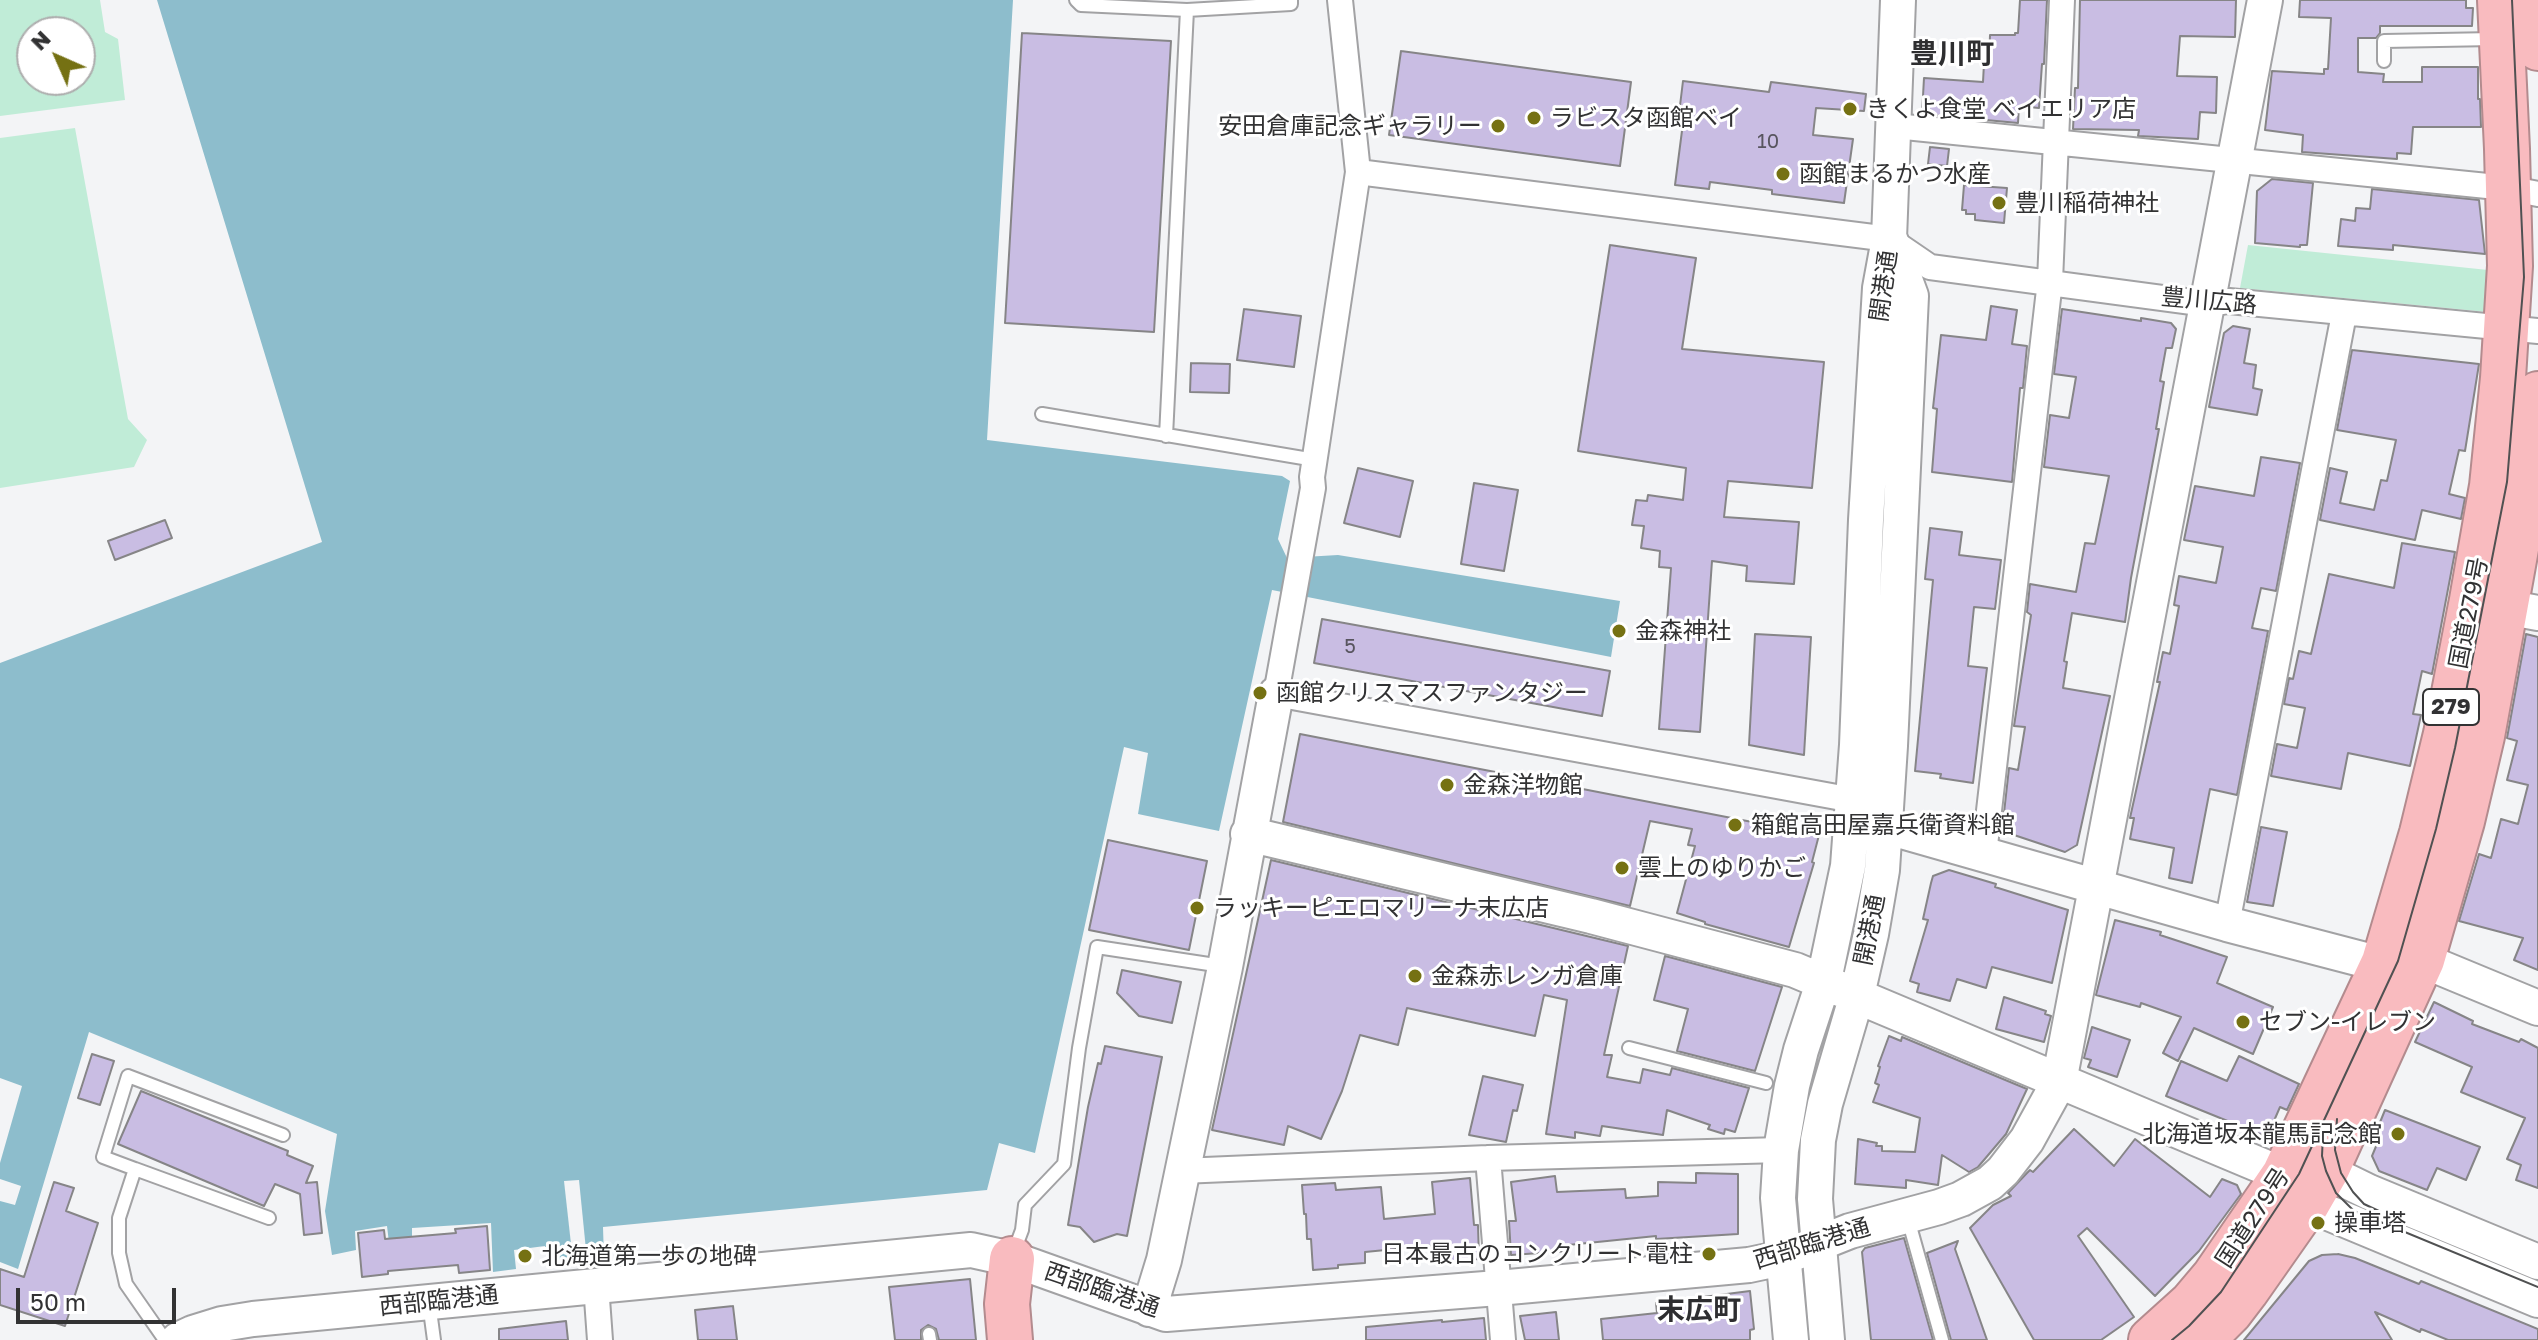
<!DOCTYPE html>
<html>
<head>
<meta charset="utf-8">
<style>
  body { margin:0 }
  #map { position:relative; width:2538px; height:1340px; overflow:hidden; background:#f3f4f6; font-family:"Golos Text",sans-serif }
  canvas { display:block }
  .north { position:absolute; left:16px; top:16px; width:80px; height:80px; box-sizing:border-box; background:#fff; border:2px solid #adadad; border-radius:50%; rotate:315deg; font-size:22px; font-weight:700; line-height:32px; text-align:center; color:#323233 }
  .north::after { content:''; display:block; margin:auto; width:28px; height:36px; background:#757113; clip-path:polygon(50% 0,100% 100%,50% 72%,0 100%) }
  .scale { position:absolute; left:16px; top:1288px; width:160px; height:36px; box-sizing:border-box; border:4px solid #323233; border-top:0; padding-left:10px; font-size:24px; line-height:28px; white-space:nowrap; color:#323233; -webkit-text-stroke:6px #fff; paint-order:stroke }
</style>
</head>
<body>
<div id="map">
<canvas width="2538" height="1340"></canvas>
<div class="north">N</div>
<div class="scale">50 m</div>
</div>
<script>
const g = document.querySelector('canvas').getContext('2d');
g.lineJoin = 'round';
function fillPath(path, color) { g.fillStyle = color; g.fill(path, 'evenodd'); }
const shape = rows => new Path2D(rows.map(r => 'M' + r).join(''));
function trace(path, color, width, dash) { g.strokeStyle = color; g.lineWidth = width; g.lineCap = dash ? 'butt' : 'round'; g.setLineDash(dash || []); g.stroke(path); }
function write(font, color, halo, rows, align = 'center') {
  g.font = font + ' "Golos Text","Noto Sans JP",sans-serif'; g.lineWidth = 6; g.setLineDash([]); g.textBaseline = 'middle'; g.strokeStyle = halo; g.fillStyle = color; for (const [text, x, y, turn = 0] of rows) {
    g.save(); g.translate(x, y); g.rotate((+turn || 0) * Math.PI / 180); g.textAlign = isNaN(turn) ? turn : align; if (halo) g.strokeText(text, 0, 0); g.fillText(text, 0, 0); g.restore();
  }
}
fillPath(shape([
  [0,0,100,0,105,32,118,39,125,100,0,116],
  [80,32,80,80,32,80,32,32],
  [75,128,128,419,147,440,134,467,0,488,0,138],
  [2248,245,2488,270,2487,312,2240,288]
]), '#c0ecd7');
fillPath(shape([
  [157,0,1013,0,987,440,1282,476,1290,481,1278,539,1287,558,1338,555,1620,601,1611,657,1272,590,1219,831,1138,814,1148,753,1124,747,1035,1153,999,1143,987,1190,603,1227,604,1259,547,1265,545,1246,514,1250,516,1269,493,1272,491,1223,412,1228,412,1248,390,1251,387,1226,355,1231,356,1250,332,1255,325,1211,337,1134,89,1032,18,1269,0,1262,0,1201,15,1205,21,1186,0,1179,0,1163,22,1086,0,1078,0,663,322,542]
]), '#8dbdcc');
fillPath(shape([
  [579,1180,587,1260,573,1262,564,1181]
]), '#f3f4f6');
const building = shape([
  [2020,0,2047,0,2044,64,2042,64,2039,108,2019,106,2018,123,1922,114,1924,78,1983,82,1984,63,1989,63,1990,35,2015,35,2015,33,2018,33,2020,0],
  [2080,0,2236,0,2235,37,2180,36,2177,76,2217,77,2216,113,2200,112,2198,139,2138,136,2139,130,2073,129,2075,88,2078,88,2080,0],
  [2300,0,2466,0,2466,8,2473,8,2472,26,2380,26,2380,33,2376,38,2358,38,2358,72,2384,74,2383,82,2422,82,2422,67,2478,67,2478,99,2480,99,2481,127,2413,127,2411,154,2397,153,2397,159,2302,152,2303,135,2265,130,2272,71,2324,74,2324,69,2328,69,2331,18,2299,17,2300,0],
  [1022,33,1171,41,1154,332,1005,323,1022,33],
  [1401,51,1631,82,1620,166,1389,135,1401,51],
  [1683,81,1769,92,1771,82,1866,94,1864,111,1816,108,1813,135,1853,139,1844,203,1772,194,1772,190,1710,182,1709,189,1675,185,1683,123,1678,122,1683,81],
  [1930,147,1949,149,1947,166,1928,164,1930,147],
  [2272,179,2313,183,2307,245,2300,245,2300,247,2255,243,2257,191,2272,179],
  [1964,185,2007,188,2004,223,1975,220,1975,214,1966,214,1966,210,1962,210,1964,185],
  [2372,189,2479,200,2485,254,2393,245,2393,250,2338,246,2341,219,2355,221,2356,208,2370,209,2372,189],
  [1610,245,1696,258,1682,349,1824,362,1812,488,1728,481,1724,517,1799,522,1794,584,1746,581,1747,566,1712,561,1700,732,1659,729,1671,568,1659,567,1660,551,1641,548,1644,526,1632,525,1636,500,1647,501,1648,495,1683,500,1686,468,1578,451,1610,245],
  [1991,306,2017,310,2012,344,2027,346,2023,388,2020,388,2012,482,1932,472,1937,409,1933,408,1941,335,1986,340,1991,306],
  [1244,309,1301,316,1294,367,1237,360,1244,309],
  [2062,309,2141,321,2141,318,2171,323,2176,329,2172,348,2166,348,2160,381,2164,382,2156,429,2159,429,2131,578,2125,622,2072,613,2064,661,2067,662,2063,688,2110,696,2077,845,2065,852,2002,831,2009,768,2018,770,2025,727,2014,726,2031,615,2027,612,2030,584,2076,592,2085,543,2095,544,2109,476,2044,467,2050,415,2069,418,2076,377,2054,374,2062,309],
  [2233,326,2250,329,2244,363,2256,365,2253,388,2262,390,2257,415,2209,407,2224,333,2233,326],
  [2352,350,2479,364,2465,451,2459,450,2449,494,2465,498,2461,519,2422,510,2415,540,2320,520,2330,468,2347,472,2340,503,2374,510,2381,480,2387,481,2396,440,2337,430,2352,350],
  [1191,363,1230,364,1229,393,1190,392,1191,363],
  [2261,457,2300,463,2276,591,2261,588,2252,628,2268,631,2237,795,2210,789,2192,883,2169,878,2174,848,2130,839,2134,818,2130,818,2160,682,2157,682,2163,652,2170,654,2179,606,2174,605,2179,576,2216,583,2223,547,2184,540,2195,486,2254,496,2261,457],
  [1358,468,1413,481,1400,537,1344,523,1358,468],
  [1474,483,1518,490,1504,571,1461,564,1474,483],
  [165,520,172,538,115,560,108,541,165,520],
  [1930,528,1962,532,1959,555,2001,560,1995,609,1974,607,1968,666,1987,668,1973,783,1940,778,1941,774,1915,771,1933,580,1925,579,1930,528],
  [2402,543,2455,552,2432,674,2422,671,2413,714,2421,715,2410,766,2348,753,2341,789,2271,776,2277,744,2297,748,2305,708,2284,704,2289,678,2293,679,2299,651,2311,654,2329,574,2394,588,2402,543],
  [1322,619,1610,671,1602,716,1314,663,1322,619],
  [1755,634,1811,637,1804,755,1749,745,1755,634],
  [2526,634,2538,637,2538,970,2514,960,2523,938,2459,921,2479,854,2491,858,2501,819,2518,824,2528,785,2507,780,2517,741,2507,738,2526,634],
  [1300,734,1819,835,1812,862,1814,863,1789,947,1705,924,1705,922,1677,913,1695,846,1688,845,1692,829,1650,821,1630,906,1283,822,1300,734],
  [2261,827,2287,832,2273,906,2247,902,2261,827],
  [1108,840,1207,861,1189,950,1089,930,1108,840],
  [1271,860,1628,946,1604,1055,1612,1055,1607,1077,1640,1083,1643,1069,1670,1075,1672,1068,1749,1088,1735,1132,1725,1129,1724,1134,1708,1129,1710,1125,1667,1110,1663,1135,1602,1126,1600,1136,1575,1132,1575,1138,1546,1134,1567,1000,1544,995,1535,1036,1407,1008,1398,1045,1360,1035,1342,1091,1321,1139,1288,1126,1284,1145,1212,1130,1271,860],
  [1949,870,1996,884,1995,887,2068,910,2052,983,1992,967,1986,988,1957,979,1950,1001,1917,992,1919,984,1910,981,1928,920,1923,919,1931,883,1933,876,1949,870],
  [2115,920,2161,932,2160,935,2227,957,2217,983,2273,1007,2253,1054,2194,1028,2178,1061,2163,1053,2181,1017,2141,1003,2140,1007,2096,995,2115,920],
  [1665,956,1782,987,1755,1071,1677,1051,1688,1009,1654,1000,1665,956],
  [1122,970,1181,982,1172,1023,1139,1016,1117,993,1122,970],
  [2004,997,2046,1011,2045,1014,2051,1016,2044,1042,1996,1029,2004,997],
  [2434,1002,2473,1021,2472,1024,2519,1042,2521,1039,2538,1048,2538,1188,2516,1180,2521,1165,2507,1159,2525,1118,2461,1092,2472,1067,2415,1042,2434,1002],
  [2092,1027,2130,1040,2117,1077,2088,1067,2091,1060,2084,1058,2092,1027],
  [1889,1036,1901,1041,1902,1037,2027,1089,2006,1134,1978,1167,1969,1172,1942,1155,1938,1185,1906,1180,1906,1188,1855,1184,1858,1139,1877,1143,1876,1146,1882,1146,1882,1151,1915,1152,1920,1118,1873,1102,1879,1085,1875,1083,1880,1067,1878,1066,1889,1036],
  [1105,1046,1162,1057,1127,1236,1117,1234,1094,1242,1080,1227,1068,1225,1088,1107,1098,1063,1101,1064,1105,1046],
  [92,1054,114,1061,100,1105,78,1098,92,1054],
  [2239,1056,2299,1084,2287,1110,2280,1107,2267,1137,2166,1096,2181,1061,2227,1081,2239,1056],
  [1483,1076,1523,1085,1517,1111,1513,1110,1506,1142,1469,1135,1483,1076],
  [141,1091,288,1151,287,1155,313,1166,306,1183,317,1182,322,1233,304,1235,300,1194,275,1184,264,1206,118,1144,141,1091],
  [2385,1110,2480,1147,2466,1180,2437,1168,2427,1190,2379,1171,2372,1156,2377,1144,2372,1142,2385,1110],
  [2074,1129,2114,1166,2135,1139,2210,1197,2222,1179,2237,1185,2241,1194,2199,1251,2155,1296,2087,1228,2078,1236,2134,1317,2101,1340,2034,1340,1970,1228,1993,1205,2011,1196,2008,1193,2027,1173,2030,1170,2033,1172,2074,1129],
  [1696,1173,1738,1174,1738,1234,1656,1239,1656,1236,1568,1245,1569,1251,1511,1255,1509,1221,1516,1221,1511,1182,1555,1176,1557,1192,1625,1189,1626,1198,1658,1196,1658,1182,1696,1183,1696,1173],
  [1470,1178,1474,1225,1478,1225,1479,1259,1438,1262,1437,1245,1365,1252,1365,1263,1338,1265,1338,1268,1313,1270,1311,1239,1307,1239,1306,1214,1304,1214,1302,1185,1335,1183,1336,1190,1381,1187,1384,1219,1435,1214,1432,1182,1470,1178],
  [54,1182,74,1188,66,1211,98,1223,65,1326,0,1305,0,1269,24,1277,54,1182],
  [487,1226,490,1270,459,1273,458,1265,388,1271,388,1274,362,1277,358,1233,384,1230,385,1239,456,1233,455,1229,487,1226],
  [1904,1238,1933,1340,1871,1340,1862,1252,1865,1248,1904,1238],
  [1958,1241,1955,1249,1987,1340,1951,1340,1927,1253,1958,1241],
  [2338,1254,2355,1258,2419,1284,2421,1281,2538,1329,2538,1340,2448,1340,2421,1329,2420,1332,2375,1312,2392,1340,2244,1340,2309,1261,2322,1255,2338,1254],
  [970,1279,976,1340,939,1340,936,1329,928,1325,921,1330,921,1340,895,1340,889,1287,970,1279],
  [1750,1291,1754,1329,1750,1330,1750,1340,1603,1340,1601,1319,1657,1313,1656,1303,1750,1291],
  [733,1306,737,1340,698,1340,695,1310,733,1306],
  [1556,1312,1559,1340,1525,1340,1520,1316,1556,1312],
  [1484,1318,1486,1340,1366,1340,1366,1327,1442,1320,1442,1322,1484,1318],
  [566,1321,568,1340,499,1340,499,1329,566,1321]
]);
fillPath(building, '#c9bde3');
trace(building, '#868587', 2);
const lane = shape([
  [1076,0,1081,5,1187,10],
  [2384,61,2384,41,2494,39],
  [1042,414,1315,460],
  [1166,436,1187,10,1291,4,1291,0],
  [1629,1048,1766,1083],
  [135,1169,103,1157,128,1076,283,1135],
  [1908,1219,1942,1340],
  [1013,1254,1022,1230,1025,1205,1064,1164,1079,1048,1097,947,1222,966],
  [429,1303,434,1340],
  [929,1334,930,1340],
  [165,1340,126,1284,119,1253,119,1218,135,1169,269,1218]
]);
const street = shape([
  [1340,0,1358,172,1312,477,1313,488,1276,694,1853,800],
  [1895,126,2507,188,2538,194],
  [1358,172,1889,239,1930,267,2207,304,2229,301,2538,331],
  [1984,854,2050,281,2062,0],
  [2227,924,2344,314],
  [1488,1158,1503,1340],
  [1181,1171,1488,1158,1781,1150],
  [596,1285,600,1340]
]);
const secondary = shape([
  [2484,603,2538,613],
  [1868,812,1884,826,2227,924,2365,960,2384,962,2422,960,2538,1008],
  [1248,834,1591,916,1795,970,2255,1163,2284,1175,2326,1171,2369,1192,2538,1262],
  [2292,1184,2307,1204,2538,1300],
  [1149,1309,1164,1260,1225,967,1276,694],
  [178,1340,193,1333,222,1324,253,1319,971,1250,1012,1259,1166,1314,1498,1288,1749,1265,1782,1258,1850,1231,1939,1207,1961,1199,1990,1183,2003,1171,2027,1140,2059,1082,2265,0],
  [1791,1340,1778,1198,1781,1150,1792,1086,1801,1050,1824,980,1848,866,1857,745,1866,520,1880,288,1889,239,1898,0],
  [1827,1340,1815,1199,1818,1140,1825,1104,1857,995,1871,934,1882,870,1890,746,1911,296,1890,239]
]);
const highway = shape([
  [2534,0,2538,48],
  [1010,1340,1007,1304,1012,1259],
  [2151,1340,2192,1303,2214,1277,2284,1175,2384,962,2422,833,2446,734,2472,600,2492,486,2503,378,2510,266,2507,149,2500,0],
  [2202,1340,2230,1312,2246,1291,2307,1204,2326,1171,2422,960,2462,821,2482,736,2527,488,2538,394]
]);
trace(lane, '#a2a2a4', 16);
trace(street, '#a2a2a4', 28);
trace(secondary, '#a2a2a4', 38);
trace(highway, '#b38b8e', 48);
trace(lane, '#fff', 12);
trace(street, '#fff', 24);
trace(secondary, '#fff', 34);
trace(highway, '#f9bbbf', 44);
trace(shape([
  [2337,1119,2335,1150,2341,1173,2353,1192,2364,1204,2381,1212],
  [2323,1134,2322,1156,2326,1171,2336,1193,2354,1211,2538,1287],
  [2172,1340,2189,1326,2221,1292,2299,1174,2398,961,2436,829,2455,748,2507,482,2524,277,2512,0]
]), '#505152', 2);
for (const [x, y, r, color] of [
  [1850,109,8,"#757113"],
  [1534,118,8,"#757113"],
  [1498,126,8,"#757113"],
  [1783,174,8,"#757113"],
  [1999,203,8,"#757113"],
  [1619,631,8,"#757113"],
  [1260,693,8,"#757113"],
  [1447,785,8,"#757113"],
  [1735,825,8,"#757113"],
  [1622,868,8,"#757113"],
  [1197,908,8,"#757113"],
  [1415,976,8,"#757113"],
  [2243,1022,8,"#757113"],
  [2398,1134,8,"#757113"],
  [2318,1223,8,"#757113"],
  [1709,1254,8,"#757113"],
  [525,1256,8,"#757113"]
]) { const dot = new Path2D(); dot.arc(x, y, r, 0, 2 * Math.PI); g.fillStyle = color; g.fill(dot); trace(dot, '#fff', 3); }
write('20px', '#58555f', null, [
  ["10",1768,142],
  ["5",1350,647]
]);
for (const [x, y, w] of [
  [2451,707,56]
]) { const box = new Path2D(); box.roundRect(x - w / 2, y - 18, w, 36, 6); g.fillStyle = '#fff'; g.fill(box); trace(box, '#323233', 2); }
write('bold 22px', '#323233', null, [
  ["279",2451,707]
]);
write('24px', '#323233', '#fff', [
  ["きくよ食堂 ベイエリア店",1866,109],
  ["ラビスタ函館ベイ",1550,118],
  ["安田倉庫記念ギャラリー",1482,126,"right"],
  ["函館まるかつ水産",1799,174],
  ["豊川稲荷神社",2015,203],
  ["金森神社",1635,631],
  ["函館クリスマスファンタジー",1276,693],
  ["金森洋物館",1463,785],
  ["箱館高田屋嘉兵衛資料館",1751,825],
  ["雲上のゆりかご",1638,868],
  ["ラッキーピエロマリーナ末広店",1213,908],
  ["金森赤レンガ倉庫",1431,976],
  ["セブン-イレブン",2259,1022],
  ["北海道坂本龍馬記念館",2382,1134,"right"],
  ["操車塔",2334,1223],
  ["日本最古のコンクリート電柱",1693,1254,"right"],
  ["北海道第一歩の地碑",541,1256]
], 'left');
write('24px', '#323233', '#fff', [
  ["開港通",1884,286,-82],
  ["豊川広路",2209,301,5],
  ["国道279号",2469,613,-79],
  ["開港通",1870,930,-79],
  ["国道279号",2253,1218,-57],
  ["西部臨港通",1812,1244,-17],
  ["西部臨港通",1102,1290,19],
  ["西部臨港通",439,1301,-6]
]);
write('bold 28px', '#2e2e30', '#fff', [
  ["豊川町",1952,54],
  ["末広町",1699,1310]
]);
</script>
</body>
</html>
